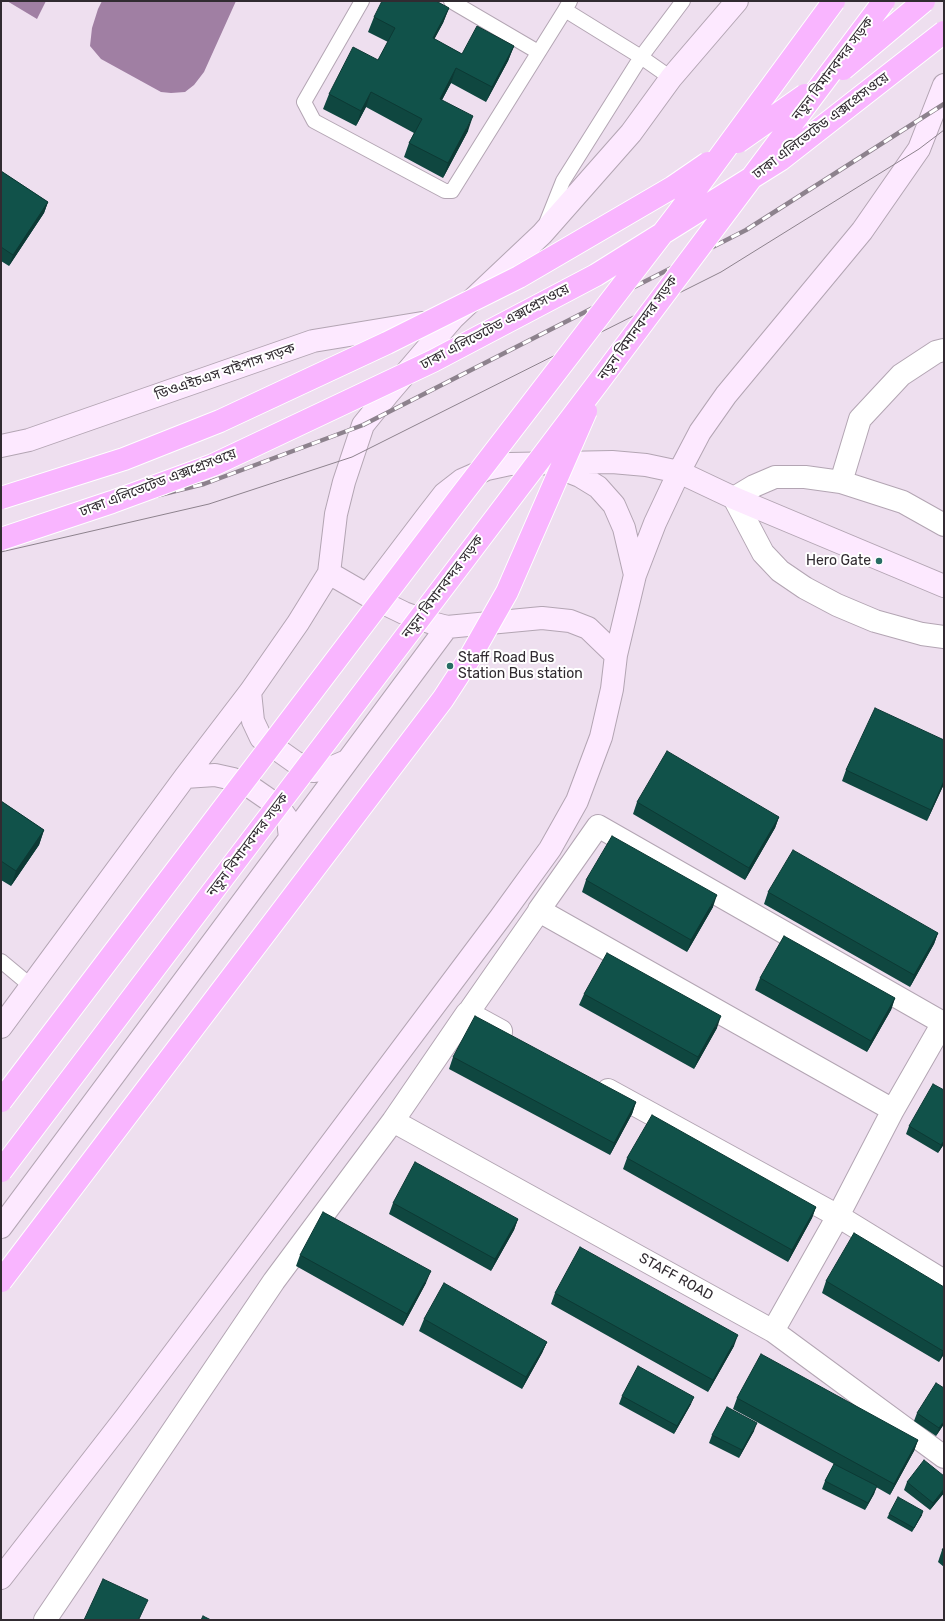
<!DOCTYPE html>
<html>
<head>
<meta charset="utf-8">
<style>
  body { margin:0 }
  #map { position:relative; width:945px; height:1621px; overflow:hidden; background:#eedfef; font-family:Rubik,sans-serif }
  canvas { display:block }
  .frame { position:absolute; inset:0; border:2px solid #312b31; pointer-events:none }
</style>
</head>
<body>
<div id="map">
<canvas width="945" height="1621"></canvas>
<div class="frame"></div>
</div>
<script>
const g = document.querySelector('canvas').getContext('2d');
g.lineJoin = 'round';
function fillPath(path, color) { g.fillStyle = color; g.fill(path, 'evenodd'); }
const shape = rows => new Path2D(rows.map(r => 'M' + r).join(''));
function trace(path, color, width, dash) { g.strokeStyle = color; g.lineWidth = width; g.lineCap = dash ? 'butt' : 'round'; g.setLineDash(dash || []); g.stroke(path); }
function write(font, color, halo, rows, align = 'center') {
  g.font = font + ' Rubik,"Noto Sans Bengali",sans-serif'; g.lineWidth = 4; g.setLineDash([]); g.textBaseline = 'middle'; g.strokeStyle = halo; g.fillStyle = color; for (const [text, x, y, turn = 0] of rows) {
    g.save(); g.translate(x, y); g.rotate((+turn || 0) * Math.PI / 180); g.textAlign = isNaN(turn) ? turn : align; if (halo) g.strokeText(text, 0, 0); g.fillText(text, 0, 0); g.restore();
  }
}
fillPath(shape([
  [7,1,46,1,37,19],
  [102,1,236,1,204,72,194,85,185,92,171,93,161,92,101,59,90,46,92,28,98,9]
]), '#a07fa3');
const lane = shape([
  [362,1,304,102,314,121,445,191,452,191,565,10],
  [451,1,538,52],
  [570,1,565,10,641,57,671,78],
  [547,221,563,181,641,57,683,1],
  [1,961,31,986]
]);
const street = shape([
  [841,482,860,419,901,375,936,352,944,350],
  [944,525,903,502,841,482,805,477,775,477,754,486,734,498,763,553,780,571,805,588,837,605,875,621,922,634,944,637],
  [501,1031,468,1013,539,911,893,1110,539,910,598,826,943,1023],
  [608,1090,838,1216,608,1090],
  [393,1121,773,1331,944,1457],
  [838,1216,944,1281],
  [773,1331,838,1216,893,1110,944,1021],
  [45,1620,274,1281,393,1121,467,1013,501,1032]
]);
const secondary = shape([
  [1,446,29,440,313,341,422,323],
  [557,467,580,476,598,487,614,505,624,528,635,575],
  [329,573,367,595,404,613,432,623,447,627,542,618,570,621,588,628,616,655],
  [367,595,427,516,444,494,462,480,487,469,510,464,612,462,646,465,679,472,734,498,944,586],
  [250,692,253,721,261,738,295,762,313,771,328,769,347,761],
  [185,777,215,775,233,779,249,786,278,806,288,820,290,838],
  [1,1027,185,777,250,692,298,623,329,573,336,514,344,482,363,425,388,394,453,318,542,234,631,133,671,78,737,1],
  [1,1227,447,627],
  [1,1578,126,1417,500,918,550,849,577,801,601,737,612,689,616,655,635,575,655,523,679,472,700,432,726,395,862,231,919,149,944,85]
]);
trace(lane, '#b3a5b3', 16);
trace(street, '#b3a5b3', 24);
trace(secondary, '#b3a5b3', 24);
trace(lane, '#fff', 14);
trace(street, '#fff', 22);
trace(secondary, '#fde9ff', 22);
trace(shape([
  [1,552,209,504,352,457,721,272,919,149,944,130]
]), '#8d828d', 1);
const rail = shape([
  [1,534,204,484,363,425,746,230,944,104]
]);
trace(rail, '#8d828d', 4.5);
trace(rail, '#fff', 3, [9]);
const highwayBridge = shape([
  [843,69,924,1],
  [738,142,805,95],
  [1,498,124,459,220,421,387,343,519,277,673,187,708,163],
  [1,539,112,502,213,465,433,361,596,275,780,160,944,32],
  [1,1101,456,502,679,212,834,1],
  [1,1171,597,384,884,1],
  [1,1281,443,699,469,659,507,592,586,411]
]);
trace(highwayBridge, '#fff', 24, []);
trace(highwayBridge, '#f9b5ff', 22);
fillPath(shape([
  [449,8,443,23,434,39,462,54,514,46,508,61,486,102,451,83,442,100,468,131,443,178,404,157,409,143,414,133,366,107,356,126,323,109,329,94,378,60,388,42,368,32,374,17],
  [1,171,48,202,44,213,9,266,1,261],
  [944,740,944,784,927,821,842,781,846,770],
  [1,801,44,830,39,845,11,886,1,880],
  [637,802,779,817,775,828,745,880,633,814],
  [586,880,713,907,687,952,582,892],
  [768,892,938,933,934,944,910,987,764,904],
  [760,978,895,998,891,1010,867,1052,755,990],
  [584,994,717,1028,694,1069,579,1005],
  [453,1057,636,1102,632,1114,610,1155,449,1069],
  [944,1090,944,1144,938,1153,906,1134,909,1126],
  [627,1158,816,1207,812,1218,788,1262,623,1169],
  [393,1203,518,1219,514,1230,491,1271,389,1214],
  [300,1255,426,1283,403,1326,296,1266],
  [826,1281,944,1287,944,1354,939,1362,822,1293],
  [555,1293,734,1346,708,1392,551,1304],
  [424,1319,547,1342,542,1353,522,1389,419,1331],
  [622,1396,691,1404,674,1434,619,1404],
  [737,1398,918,1440,914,1451,890,1495,876,1487,874,1494,865,1510,822,1489,825,1481,834,1464,733,1409],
  [917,1413,944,1424,936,1436,914,1421],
  [754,1431,739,1458,709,1443,712,1435],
  [944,1476,944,1493,930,1510,904,1490,907,1482],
  [889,1514,922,1515,912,1532,887,1518],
  [944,1547,944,1567,938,1562,942,1550]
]), '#0f4740');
fillPath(shape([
  [449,8,443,23,427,53,433,38],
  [514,46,508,61,486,102,492,87],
  [456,68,451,83,435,113,440,99],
  [371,92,366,107,356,126,361,111],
  [473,116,468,131,443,178,448,163],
  [48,202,44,213,9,266,13,255],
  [944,781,944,784,927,821,931,810],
  [779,817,775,828,745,880,749,868],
  [44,830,39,845,11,886,16,871],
  [717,895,713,907,687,952,691,940],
  [938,933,934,944,910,987,914,975],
  [895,998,891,1010,867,1052,871,1041],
  [721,1016,717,1028,694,1069,698,1057],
  [636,1102,632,1114,610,1155,614,1143],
  [944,1141,944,1144,938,1153,941,1145],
  [816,1207,812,1218,788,1262,792,1250],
  [518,1219,514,1230,491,1271,495,1259],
  [431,1271,426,1283,403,1326,407,1314],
  [738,1335,734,1346,708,1392,713,1380],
  [547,1342,542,1353,522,1389,526,1377],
  [944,1349,944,1354,939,1362,943,1351],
  [694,1397,691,1404,674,1434,677,1426],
  [944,1421,944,1424,936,1436,939,1428],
  [757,1423,754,1431,739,1458,742,1450],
  [918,1440,914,1451,890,1495,894,1484],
  [877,1486,874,1494,865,1510,868,1503],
  [944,1489,944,1493,930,1510,933,1503],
  [923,1511,922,1515,912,1532,914,1528],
  [148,1600,139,1620,138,1620]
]), '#0c3934');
const building = shape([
  [382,1,436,1,449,8,433,38,462,54,477,26,514,46,492,87,456,68,440,99,473,116,448,163,409,143,422,119,371,92,361,111,329,94,353,47,378,60,395,28,374,17,382,1],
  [1,171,48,202,13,255,1,247,1,171],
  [875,708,944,740,944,781,931,810,846,770,875,708],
  [667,751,779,817,749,868,637,802,667,751],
  [1,801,44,830,16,871,1,861,1,801],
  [612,836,717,895,691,940,586,880,612,836],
  [793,850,938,933,914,975,768,892,793,850],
  [784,936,895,998,871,1041,760,978,784,936],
  [607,953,721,1016,698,1057,584,994,607,953],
  [475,1016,636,1102,614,1143,453,1057,475,1016],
  [933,1084,944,1090,944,1141,941,1145,909,1126,933,1084],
  [652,1115,816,1207,792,1250,627,1158,652,1115],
  [415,1162,518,1219,495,1259,393,1203,415,1162],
  [323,1212,431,1271,407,1314,300,1255,323,1212],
  [854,1233,944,1287,944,1349,943,1351,826,1281,854,1233],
  [580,1247,738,1335,713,1380,555,1293,580,1247],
  [444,1283,547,1342,526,1377,424,1319,444,1283],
  [761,1354,918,1440,894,1484,737,1398,761,1354],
  [638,1366,694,1397,677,1426,622,1396,638,1366],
  [936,1383,944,1388,944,1421,939,1428,917,1413,936,1383],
  [727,1407,757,1423,742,1450,712,1435,727,1407],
  [924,1460,944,1476,944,1489,933,1503,907,1482,924,1460],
  [834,1464,877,1486,868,1503,825,1481,834,1464],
  [898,1497,923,1511,914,1528,889,1514,898,1497],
  [944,1547,944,1552,942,1550,944,1547],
  [103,1579,148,1600,138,1620,84,1620,103,1579],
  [203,1616,211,1620,201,1620,203,1616]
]);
fillPath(building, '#11524a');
trace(building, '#0c3934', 1);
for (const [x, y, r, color] of [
  [879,561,4,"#266d64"],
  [450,666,4,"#266d64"]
]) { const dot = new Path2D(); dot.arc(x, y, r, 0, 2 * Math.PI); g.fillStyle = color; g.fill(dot); trace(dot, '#fff', 1.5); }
write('14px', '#312b31', '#fff', [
  ["নতুন বিমানবন্দর সড়ক",833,69,-53],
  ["ঢাকা এলিভেটেড এক্সপ্রেসওয়ে",821,126,-37],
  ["ঢাকা এলিভেটেড এক্সপ্রেসওয়ে",495,327,-28],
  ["নতুন বিমানবন্দর সড়ক",638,328,-54],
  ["ডিওএইচএস বাইপাস সড়ক",225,372,-19],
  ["ঢাকা এলিভেটেড এক্সপ্রেসওয়ে",158,483,-21],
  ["নতুন বিমানবন্দর সড়ক",443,587,-53],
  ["নতুন বিমানবন্দর সড়ক",248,845,-53],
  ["STAFF ROAD",676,1277,29]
]);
write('14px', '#312b31', '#fff', [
  ["Hero Gate",871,561],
  ["Staff Road Bus",458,658,"left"],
  ["Station Bus station",458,674,"left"]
], 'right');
</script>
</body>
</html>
